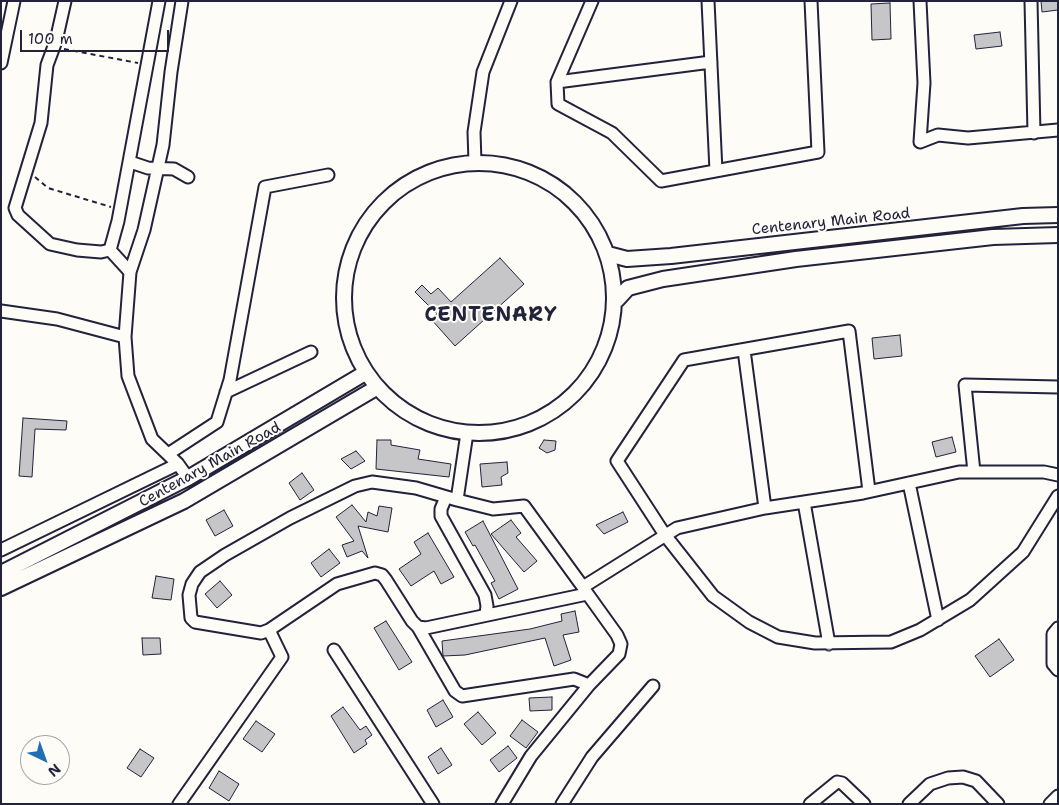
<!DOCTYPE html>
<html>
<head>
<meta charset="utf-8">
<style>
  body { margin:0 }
  #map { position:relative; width:1059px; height:805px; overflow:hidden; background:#fdfcf7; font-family:"Shantell Sans",sans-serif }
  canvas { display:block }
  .frame { position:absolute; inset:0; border:2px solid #22223b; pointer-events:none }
  .north { position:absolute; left:20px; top:735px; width:50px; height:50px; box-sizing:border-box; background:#fdfcf7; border:1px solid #a5a5ac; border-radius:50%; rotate:138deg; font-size:14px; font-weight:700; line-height:20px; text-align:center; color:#22223b }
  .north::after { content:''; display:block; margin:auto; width:18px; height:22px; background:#1f6fb2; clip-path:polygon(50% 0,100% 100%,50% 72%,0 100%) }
  .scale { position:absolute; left:20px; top:30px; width:149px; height:22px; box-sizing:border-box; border:2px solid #22223b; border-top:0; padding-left:6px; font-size:15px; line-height:18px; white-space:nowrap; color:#22223b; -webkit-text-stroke:4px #fdfcf7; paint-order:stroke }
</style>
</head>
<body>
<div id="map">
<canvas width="1059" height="805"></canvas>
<div class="frame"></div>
<div class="north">N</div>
<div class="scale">100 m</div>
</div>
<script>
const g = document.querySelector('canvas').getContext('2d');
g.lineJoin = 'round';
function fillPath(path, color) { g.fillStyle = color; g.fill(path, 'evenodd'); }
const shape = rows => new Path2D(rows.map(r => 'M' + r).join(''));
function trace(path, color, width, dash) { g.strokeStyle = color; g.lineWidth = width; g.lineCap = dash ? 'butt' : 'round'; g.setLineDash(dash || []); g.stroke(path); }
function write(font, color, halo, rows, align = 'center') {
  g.font = font + ' "Shantell Sans",sans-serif'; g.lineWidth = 4; g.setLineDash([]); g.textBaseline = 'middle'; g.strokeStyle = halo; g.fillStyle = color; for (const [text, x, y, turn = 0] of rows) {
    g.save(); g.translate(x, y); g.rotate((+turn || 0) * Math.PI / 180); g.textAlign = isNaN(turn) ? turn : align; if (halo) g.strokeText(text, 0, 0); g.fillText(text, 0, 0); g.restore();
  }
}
const building = shape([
  [1041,1,1058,1,1058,10,1042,12,1041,1],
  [890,3,891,39,872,40,871,4,890,3],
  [1000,32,1002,46,976,49,974,35,1000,32],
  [500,258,524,284,455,346,431,319,437,314,415,292,422,285,431,294,438,288,451,302,500,258],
  [900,335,902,356,874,359,872,338,900,335],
  [23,418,67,421,66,430,35,429,32,477,19,476,23,418],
  [952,437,956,452,936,457,932,442,952,437],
  [377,440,391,440,391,445,420,450,418,459,451,464,449,477,376,469,377,440],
  [544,440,556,441,555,450,547,453,539,448,544,440],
  [356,451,365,461,351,469,341,459,356,451],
  [507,462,508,473,501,477,502,485,482,487,480,464,507,462],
  [302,473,314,490,300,500,289,483,302,473],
  [352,505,366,522,368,512,377,516,379,506,392,508,388,532,358,526,368,558,362,551,347,557,342,545,354,541,336,517,352,505],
  [224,510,233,526,215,536,206,520,224,510],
  [623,512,628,522,604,534,596,525,623,512],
  [511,520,521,533,516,537,537,561,524,572,491,534,511,520],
  [483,521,518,589,499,599,491,583,495,581,475,545,473,546,465,532,483,521],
  [428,533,454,577,441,584,434,571,411,586,399,569,421,554,414,542,428,533],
  [329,549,340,563,321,577,311,563,329,549],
  [156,576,174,579,171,600,152,598,156,576],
  [220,581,232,595,217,608,205,594,220,581],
  [575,611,579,632,563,635,571,660,554,666,545,638,465,655,443,656,442,641,530,629,562,621,561,614,575,611],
  [386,621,412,662,399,670,374,628,386,621],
  [142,638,160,638,161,654,143,655,142,638],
  [999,639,1014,660,990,677,975,656,999,639],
  [552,697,552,710,530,711,529,698,552,697],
  [443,700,453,717,436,727,427,710,443,700],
  [343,707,360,730,366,726,372,735,365,740,367,744,354,753,331,716,343,707],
  [478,712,496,733,482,745,464,724,478,712],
  [522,720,538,732,526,748,510,736,522,720],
  [256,721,275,734,262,752,243,739,256,721],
  [508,746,517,758,499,772,490,760,508,746],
  [441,748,452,765,438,774,428,757,441,748],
  [140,749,154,758,141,777,127,768,140,749],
  [219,771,239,784,229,801,209,788,219,771]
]);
fillPath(building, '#c6c6c8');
trace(building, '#22223b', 1);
const minor = shape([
  [65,1,56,41,47,65,41,123,15,208,18,215,50,244,77,250,101,252,110,250,118,221,159,1],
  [592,1,557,82,558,104,612,133,661,181,818,152,811,1],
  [708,1,716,171],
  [920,1,924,83,920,142,938,135,968,138,1058,130],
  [1031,1,1034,133],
  [1,63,14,1],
  [557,82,711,62],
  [130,162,148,168,174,169,188,177],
  [475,162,474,132,483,72,511,1],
  [110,250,130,272,125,337],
  [130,272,144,230,163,145,171,72,182,1],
  [1,311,57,319,125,337,128,376,152,439,178,464,188,478],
  [744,350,765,508],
  [226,392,311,352],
  [467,433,457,500,493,509,524,506,583,587,677,528,765,508,863,493,959,472,1044,472,1058,475],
  [168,454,217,422,230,380,265,187,328,175],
  [974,472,965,385,1058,387],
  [909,483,938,620],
  [869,491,849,331,684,360,617,461,665,535,713,596,749,622,778,637,815,643,891,642,920,630,970,600,1023,552,1058,496],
  [446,497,441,509,441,516,485,595,487,606,486,614],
  [457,500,416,488,372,482,355,486,290,518,225,555,200,572,192,584,189,595,191,618,195,622,261,633,269,630,337,584,375,573,382,575,386,580,412,621,418,627,426,628,587,594],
  [804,502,829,644],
  [1,550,178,464],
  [418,627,455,691,462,696,574,679,589,685],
  [1058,628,1053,634,1053,664,1058,670],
  [334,650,433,804],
  [179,804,282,657,269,630],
  [502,804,531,756,589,685,619,654,621,644,617,635,584,589],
  [562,804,592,757,653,686],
  [810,804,837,782,842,783,864,804],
  [909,804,930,784,948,778,963,777,976,781,998,804],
  [1050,804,1058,796]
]);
const tertiary = shape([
  '344 298a135 135 0 1 1 270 0a135 135 0 1 1-270 0Z',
  [608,254,627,259,671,256,1023,216,1058,215],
  [617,300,628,288,663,279,796,259,993,237,1058,235],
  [1,573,188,478,365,373],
  [1,588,184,501,376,388]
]);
trace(minor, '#22223b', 15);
trace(tertiary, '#22223b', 18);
trace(shape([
  [64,49,138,63],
  [35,177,48,188,111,207]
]), '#22223b', 2, [5, 4]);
trace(minor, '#fdfcf7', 11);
trace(tertiary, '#fdfcf7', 14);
write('15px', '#22223b', '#fdfcf7', [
  ["Centenary Main Road",831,222,-6],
  ["Centenary Main Road",210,465,-29]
]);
g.letterSpacing = '1px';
write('bold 20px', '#22223b', '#fdfcf7', [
  ["CENTENARY",491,316]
]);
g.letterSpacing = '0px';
</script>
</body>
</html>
